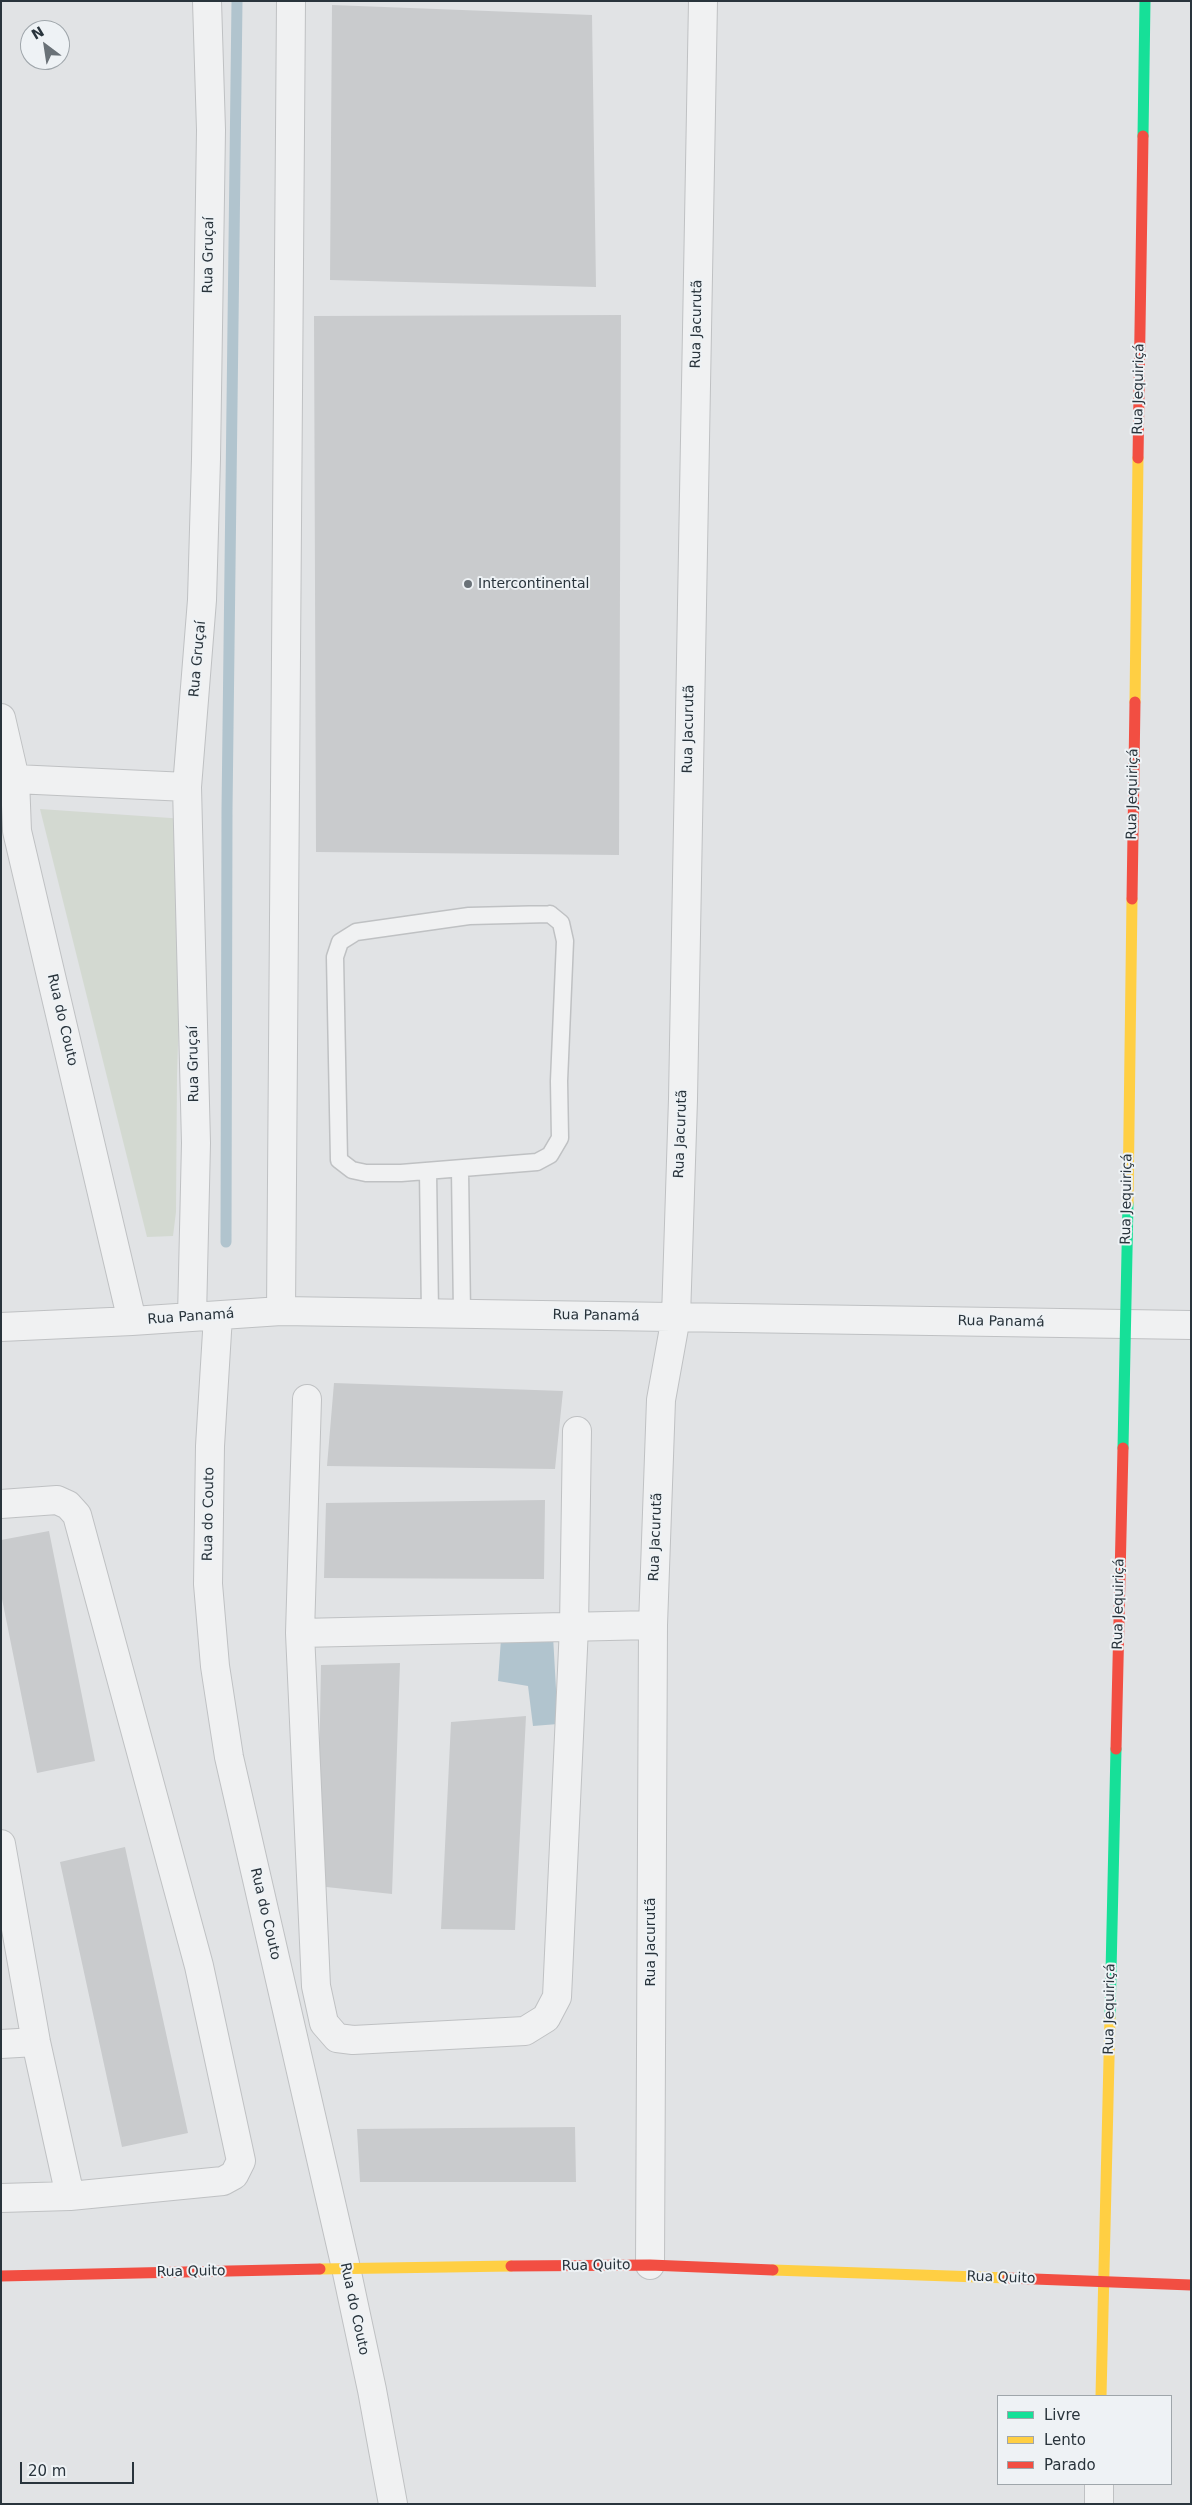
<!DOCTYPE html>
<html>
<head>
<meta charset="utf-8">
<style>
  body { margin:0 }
  #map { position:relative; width:1192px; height:2505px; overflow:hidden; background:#e1e3e5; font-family:"DejaVu Sans",sans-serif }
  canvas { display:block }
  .frame { position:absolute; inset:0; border:2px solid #29343c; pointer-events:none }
  .legend { position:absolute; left:997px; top:2395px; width:175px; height:90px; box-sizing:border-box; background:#eef2f5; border:1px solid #9fa6ab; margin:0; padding:6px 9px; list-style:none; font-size:15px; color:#29343c }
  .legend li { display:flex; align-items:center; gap:10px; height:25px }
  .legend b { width:25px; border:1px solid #9fa6ab }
  .north { position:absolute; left:20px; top:20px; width:50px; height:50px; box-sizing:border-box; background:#eef2f5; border:1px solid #9fa6ab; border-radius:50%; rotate:329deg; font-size:14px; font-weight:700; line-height:20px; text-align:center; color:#29343c }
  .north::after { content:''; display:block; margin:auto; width:18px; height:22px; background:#697177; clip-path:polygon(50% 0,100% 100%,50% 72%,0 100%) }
  .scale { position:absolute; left:20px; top:2462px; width:114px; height:22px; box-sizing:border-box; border:2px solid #29343c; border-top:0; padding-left:6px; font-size:15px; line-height:18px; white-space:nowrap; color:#29343c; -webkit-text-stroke:4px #eef2f5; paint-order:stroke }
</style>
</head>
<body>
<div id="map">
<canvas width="1192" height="2505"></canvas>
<div class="frame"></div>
<ul class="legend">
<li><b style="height:6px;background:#16e098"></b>Livre</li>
<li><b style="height:6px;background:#ffcf43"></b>Lento</li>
<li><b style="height:6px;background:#f24e42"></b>Parado</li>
</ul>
<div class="north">N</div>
<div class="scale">20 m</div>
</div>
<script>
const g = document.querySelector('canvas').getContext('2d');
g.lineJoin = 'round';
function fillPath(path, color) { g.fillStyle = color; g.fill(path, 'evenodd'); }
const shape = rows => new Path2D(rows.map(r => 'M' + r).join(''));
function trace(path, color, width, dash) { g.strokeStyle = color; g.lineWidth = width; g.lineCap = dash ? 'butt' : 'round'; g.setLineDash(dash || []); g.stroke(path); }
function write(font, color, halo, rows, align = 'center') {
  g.font = font + ' "DejaVu Sans",sans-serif'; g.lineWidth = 4; g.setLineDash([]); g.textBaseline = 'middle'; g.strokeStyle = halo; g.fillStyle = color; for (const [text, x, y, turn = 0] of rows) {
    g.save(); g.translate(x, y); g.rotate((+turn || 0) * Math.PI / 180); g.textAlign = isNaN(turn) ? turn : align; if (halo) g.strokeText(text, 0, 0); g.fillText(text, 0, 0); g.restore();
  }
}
fillPath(shape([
  [40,809,185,819,177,1075,176,1212,173,1236,147,1237]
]), '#d3d9d1');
fillPath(shape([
  [553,1636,558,1724,533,1726,528,1686,498,1681,501,1639]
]), '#b1c4ce');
trace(shape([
  [226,1242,227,810,237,1]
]), '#b1c4ce', 11);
fillPath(shape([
  [332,5,592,15,596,287,330,280],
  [621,315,619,855,316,852,314,316],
  [334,1383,563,1391,555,1469,327,1466],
  [545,1500,544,1579,324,1578,326,1503],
  [49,1531,95,1761,37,1773,1,1594,1,1540],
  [400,1663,392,1894,317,1886,321,1665],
  [526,1716,515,1930,441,1929,451,1722],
  [125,1847,188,2133,122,2147,60,1862],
  [575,2127,576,2182,360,2182,357,2129]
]), '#c9cbcd');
const lane = shape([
  [550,914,561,923,565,941,559,1081,560,1138,550,1155,537,1162,401,1173,366,1173,352,1170,339,1160,335,957,340,942,356,932,469,916,550,914],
  [460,1170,462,1313],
  [428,1171,430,1313]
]);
const street = shape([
  [1,718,15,779,17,831,132,1321],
  [15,779,187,787],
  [281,1311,291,1],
  [218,1316,210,1446,208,1584,215,1666,229,1757,346,2268,372,2390,393,2504],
  [192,1317,196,1143,187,787,202,600,206,459,211,130,207,1],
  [1,1327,132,1321,281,1311,1191,1325],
  [307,1399,300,1633,316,1986,324,2023,337,2038,353,2040,525,2031,546,2018,557,1997,574,1627,577,1431],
  [1,1504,57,1500,68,1505,77,1515,199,1966,241,2161,234,2175,223,2181,70,2196,1,2198],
  [300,1633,653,1625],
  [1,1844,36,2042,70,2196],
  [1,2044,36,2042],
  [650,2265,653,1625,661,1400,676,1317,683,1099,703,1],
  [1099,2504,1099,2484]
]);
trace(lane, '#bfc1c3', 19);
trace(street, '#bfc1c3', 30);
trace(lane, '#f0f1f2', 16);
trace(street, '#f0f1f2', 28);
trace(shape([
  [1143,136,1145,1],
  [1123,1448,1128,1203],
  [1110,2017,1116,1749]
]), '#16e098', 11);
trace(shape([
  [1135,702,1138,458],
  [1128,1203,1132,899],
  [320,2269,511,2266],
  [773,2270,1008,2278],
  [1101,2396,1110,2017]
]), '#ffcf43', 11);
trace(shape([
  [1138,458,1143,136],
  [1132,899,1135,702],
  [1116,1749,1123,1448],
  [511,2266,650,2265,773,2270],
  [1,2276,320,2269],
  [1008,2278,1191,2285]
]), '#f24e42', 11);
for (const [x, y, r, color] of [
  [468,584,5,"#697177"]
]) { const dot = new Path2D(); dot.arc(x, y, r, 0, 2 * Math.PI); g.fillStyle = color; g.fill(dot); trace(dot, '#eef2f5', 2); }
write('14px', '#29343c', '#eef2f5', [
  ["Rua Gruçaí",209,255,-89],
  ["Rua Jacurutã",697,324,-89],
  ["Rua Jequiriçá",1139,389,-89],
  ["Rua Gruçaí",198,659,-85],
  ["Rua Jacurutã",689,729,-89],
  ["Rua Jequiriçá",1133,794,-89],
  ["Rua do Couto",62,1020,77],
  ["Rua Gruçaí",194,1064,-91],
  ["Rua Jacurutã",681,1134,-88],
  ["Rua Jequiriçá",1127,1199,-89],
  ["Rua Panamá",596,1316,1],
  ["Rua Panamá",191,1317,-4],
  ["Rua Panamá",1001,1322,1],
  ["Rua do Couto",209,1514,-89],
  ["Rua Jacurutã",656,1537,-88],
  ["Rua Jequiriçá",1119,1604,-89],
  ["Rua do Couto",265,1914,77],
  ["Rua Jacurutã",651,1942,-90],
  ["Rua Jequiriçá",1110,2009,-89],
  ["Rua Quito",596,2266,-1],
  ["Rua Quito",191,2272,-1],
  ["Rua Quito",1001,2278,2],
  ["Rua do Couto",354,2309,78]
]);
write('14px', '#29343c', '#eef2f5', [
  ["Intercontinental",478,584]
], 'left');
</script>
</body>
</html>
